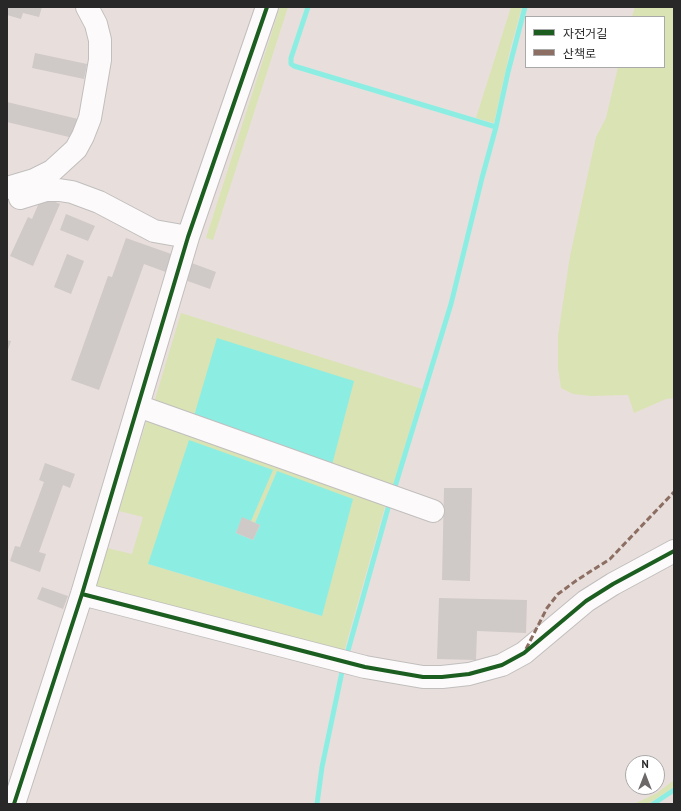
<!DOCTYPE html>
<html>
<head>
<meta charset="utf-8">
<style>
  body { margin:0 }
  #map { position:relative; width:681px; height:811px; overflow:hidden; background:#e8dfdc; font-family:"PT Sans","Noto Sans KR",sans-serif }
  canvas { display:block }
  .frame { position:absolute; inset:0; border:8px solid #282828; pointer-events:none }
  .legend { position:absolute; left:525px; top:16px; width:140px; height:52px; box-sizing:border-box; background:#fff; border:1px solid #a9a9a9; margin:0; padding:5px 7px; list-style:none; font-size:12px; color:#282828 }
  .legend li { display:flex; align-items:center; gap:8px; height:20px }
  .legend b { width:20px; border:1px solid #a9a9a9 }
  .north { position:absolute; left:625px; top:755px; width:40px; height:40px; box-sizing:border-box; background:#fff; border:1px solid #a9a9a9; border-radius:50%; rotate:0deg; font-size:11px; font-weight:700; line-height:16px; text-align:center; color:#282828 }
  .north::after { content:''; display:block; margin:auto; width:14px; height:18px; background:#6b6867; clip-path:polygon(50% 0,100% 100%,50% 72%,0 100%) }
</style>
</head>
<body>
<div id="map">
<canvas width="681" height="811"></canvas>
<div class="frame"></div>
<ul class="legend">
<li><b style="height:5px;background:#1b5e20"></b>자전거길</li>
<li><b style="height:5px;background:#8d6e63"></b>산책로</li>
</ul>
<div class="north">N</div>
</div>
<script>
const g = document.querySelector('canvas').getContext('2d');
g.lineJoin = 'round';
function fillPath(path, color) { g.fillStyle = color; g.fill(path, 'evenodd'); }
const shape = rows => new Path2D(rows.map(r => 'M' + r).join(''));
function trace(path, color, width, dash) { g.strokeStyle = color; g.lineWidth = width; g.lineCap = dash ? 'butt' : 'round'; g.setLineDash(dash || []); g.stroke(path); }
fillPath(shape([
  [280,7,288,7,213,240,206,238],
  [511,7,522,7,511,46,494,123,476,118],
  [635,7,674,7,674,398,666,399,634,413,628,395,591,396,573,394,561,388,558,368,558,336,570,256,596,137,606,118,618,67,664,67,664,17,632,17],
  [181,313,422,389,391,492,153,406],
  [148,416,386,503,343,655,94,588,107,548,132,554,143,517,119,511],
  [277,471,322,616,148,564,251,521,255,523],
  [674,780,674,787,651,802,647,804,634,804,657,793]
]), '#dae3b3');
fillPath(shape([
  [217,338,354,381,332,465,194,416],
  [189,440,273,470,251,521,242,518,236,533,253,540,260,525,255,523,277,471,353,499,322,616,148,564]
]), '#8ceee3');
trace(shape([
  [308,7,291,58,291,64,294,66,496,127],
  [394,490,451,304,482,178,496,127,508,72,525,7],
  [347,654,390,501],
  [317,804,322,767,343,667],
  [653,804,674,790]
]), '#8ceee3', 5);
fillPath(shape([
  [7,7,42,7,39,17,23,13,21,19,7,15],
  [35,53,87,64,84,79,32,68],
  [7,102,78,119,73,138,7,122],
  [42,196,60,204,33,266,10,256,28,217,32,219],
  [66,214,95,226,88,241,60,230],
  [126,238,177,256,171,274,144,264,99,390,71,380,108,276,112,277],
  [67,254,84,261,71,294,54,287],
  [189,262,216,272,210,289,182,279],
  [7,340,11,341,7,353],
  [45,463,75,474,70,488,63,485,39,552,46,554,40,572,10,561,15,546,20,547,44,482,39,480],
  [444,488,472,488,470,581,442,580],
  [242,517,260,525,253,540,236,533],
  [42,587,68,596,63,609,37,599],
  [439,598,527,600,526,633,477,631,476,660,437,659]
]), '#cfc9c7');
const minor = shape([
  [7,188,34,180,52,171,76,149,83,136,90,118,100,60,100,40,96,24,87,7],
  [20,198,46,190,59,190,72,192,99,202,154,231,188,237],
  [138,406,433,511],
  [82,594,365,667,423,677,442,677,469,674,502,665,524,653,586,601,613,584,674,551],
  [14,804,82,594,188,237,267,7]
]);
trace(minor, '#c1bebe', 24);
trace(minor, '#fcfafa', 22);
trace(shape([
  [526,649,547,608,558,594,577,580,610,559,674,492]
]), '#8d6e63', 3, [6, 3]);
trace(shape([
  [82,594,365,667,423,677,442,677,469,674,502,665,524,653,586,601,613,584,674,551],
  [14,804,82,594,188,237,267,7]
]), '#1b5e20', 4);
</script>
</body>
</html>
